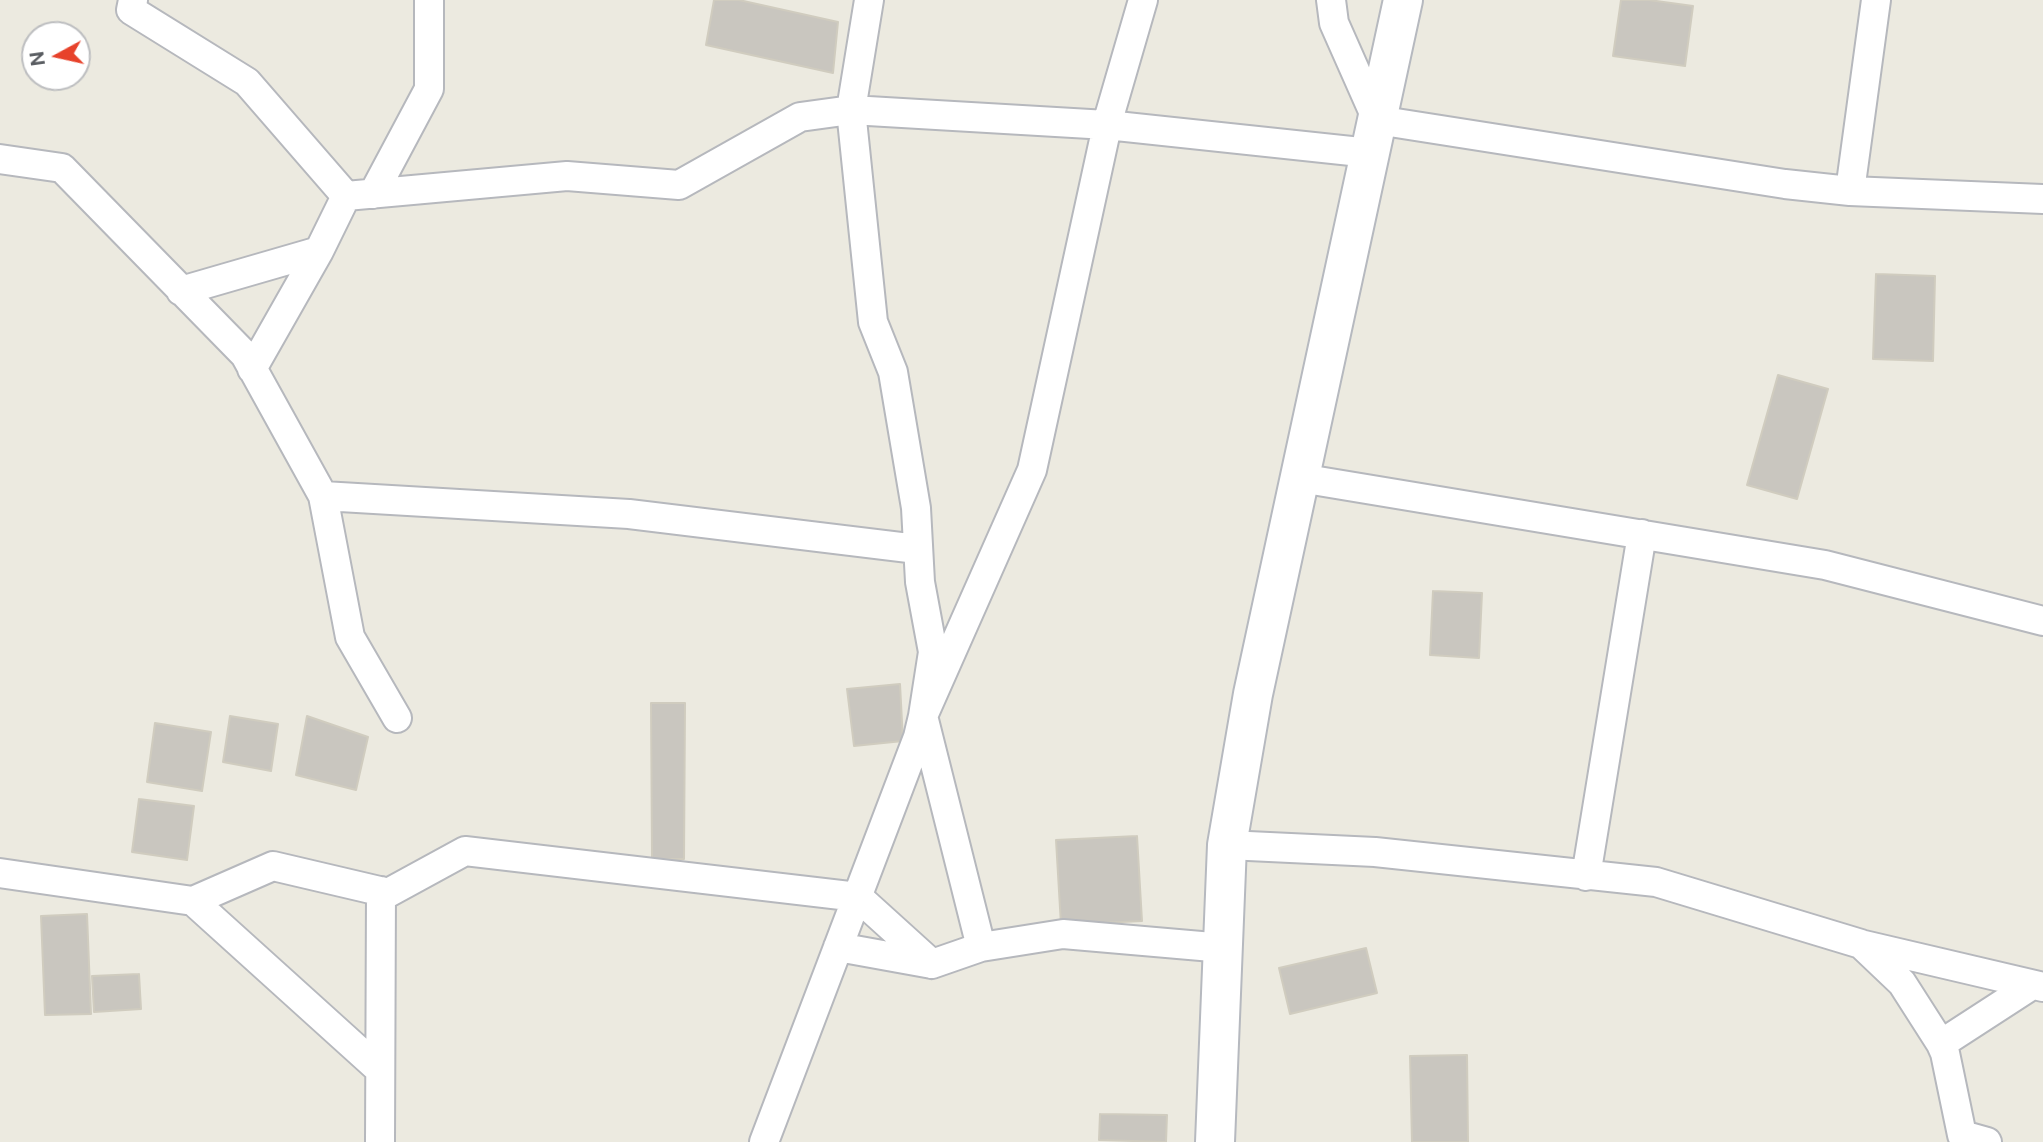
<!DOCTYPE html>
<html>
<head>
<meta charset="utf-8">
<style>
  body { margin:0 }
  #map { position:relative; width:2043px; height:1142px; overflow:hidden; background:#eceae0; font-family:"Public Sans",sans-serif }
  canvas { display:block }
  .north { position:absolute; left:21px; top:21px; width:70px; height:70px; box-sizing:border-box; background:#fff; border:2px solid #bdbec0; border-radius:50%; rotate:262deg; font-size:19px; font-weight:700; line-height:28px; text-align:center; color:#595c61 }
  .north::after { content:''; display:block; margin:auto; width:24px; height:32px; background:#e7422b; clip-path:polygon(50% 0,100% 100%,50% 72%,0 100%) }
</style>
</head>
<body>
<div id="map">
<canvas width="2043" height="1142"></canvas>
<div class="north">N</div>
</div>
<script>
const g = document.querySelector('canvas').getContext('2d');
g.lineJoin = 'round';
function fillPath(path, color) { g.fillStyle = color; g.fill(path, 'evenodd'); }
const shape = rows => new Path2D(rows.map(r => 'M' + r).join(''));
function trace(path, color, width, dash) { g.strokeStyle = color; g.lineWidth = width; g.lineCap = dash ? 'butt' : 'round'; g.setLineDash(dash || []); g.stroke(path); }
const building = shape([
  [714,0,739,0,838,22,833,73,706,45,714,0],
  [1621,0,1649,0,1693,6,1685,66,1613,56,1621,0],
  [1876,274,1935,276,1933,361,1873,359,1876,274],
  [1778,375,1828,389,1797,499,1747,485,1778,375],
  [1433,591,1482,593,1479,658,1430,655,1433,591],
  [900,684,903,741,854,746,847,689,900,684],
  [651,703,685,703,684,859,652,859,651,703],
  [230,716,278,724,271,771,223,762,230,716],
  [307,716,368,737,356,790,296,775,307,716],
  [155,723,211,732,202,791,147,782,155,723],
  [139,799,194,806,187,860,132,852,139,799],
  [1137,836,1142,921,1061,925,1056,840,1137,836],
  [87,914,91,1014,45,1015,41,916,87,914],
  [1366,948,1377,993,1290,1014,1279,968,1366,948],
  [139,974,141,1009,94,1012,92,976,139,974],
  [1467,1055,1468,1142,1412,1142,1410,1056,1467,1055],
  [1100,1114,1167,1115,1166,1142,1099,1140,1100,1114]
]);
fillPath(building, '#c9c6bf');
trace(building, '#d0ccbf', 2);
const street = shape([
  [133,0,131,10,247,82,346,196,567,176,679,185,800,117,851,110,1107,125,1370,153],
  [869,0,851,110,873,322,893,372,916,508,920,582,933,652,923,716,981,947],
  [1331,0,1334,23,1377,120,1785,184,1850,191,2043,199],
  [0,159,62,168,245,355,323,496,350,637,397,718],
  [1850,191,1876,0],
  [373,194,429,89,429,0],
  [181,291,319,251,346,196],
  [252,369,319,251],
  [1300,478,1825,565,2043,621],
  [323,496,629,514,917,549],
  [1227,845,1375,852,1656,882,1861,944,1902,983,1941,1044,1945,1053,1962,1135,1987,1142],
  [0,873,193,901,273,866,388,893,465,851,858,897,932,964,981,947,1063,934,1224,948],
  [1586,876,1642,534],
  [193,901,380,1070],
  [1864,945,2043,987],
  [838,947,932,964],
  [1941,1044,2032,985],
  [380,1142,381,891],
  [764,1142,918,737,923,716,1032,470,1109,117,1143,0]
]);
const secondary = shape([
  [1215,1142,1227,845,1253,694,1403,0]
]);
trace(street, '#b6b8bd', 32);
trace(secondary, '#b6b9bf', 42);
trace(street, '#fff', 28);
trace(secondary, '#fff', 38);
</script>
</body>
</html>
